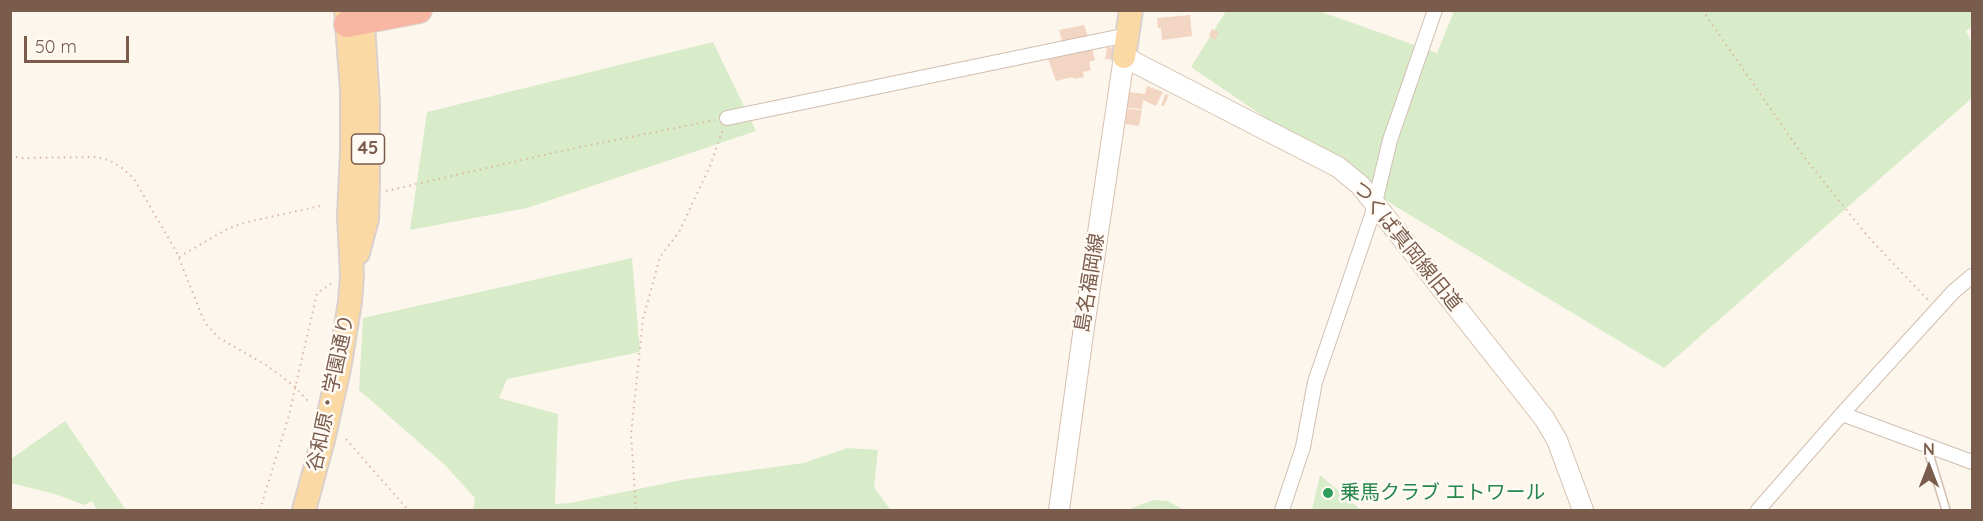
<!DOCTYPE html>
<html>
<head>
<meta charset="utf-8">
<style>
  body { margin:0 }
  #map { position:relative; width:1983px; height:521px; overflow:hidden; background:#fdf6ec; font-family:Quicksand,sans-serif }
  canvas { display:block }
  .frame { position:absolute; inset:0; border:12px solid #7a5c4d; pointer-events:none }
  .north { position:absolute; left:1899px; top:437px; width:60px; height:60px; -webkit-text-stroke:4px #fffaf3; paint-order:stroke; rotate:0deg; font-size:16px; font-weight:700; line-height:24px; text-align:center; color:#7a5c4d }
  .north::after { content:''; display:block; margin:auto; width:21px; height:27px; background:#7a5c4d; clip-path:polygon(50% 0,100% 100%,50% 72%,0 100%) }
  .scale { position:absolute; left:24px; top:36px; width:105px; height:27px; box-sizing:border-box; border:3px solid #7a5c4d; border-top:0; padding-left:8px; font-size:18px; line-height:21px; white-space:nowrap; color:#7a5c4d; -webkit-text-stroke:4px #fffaf3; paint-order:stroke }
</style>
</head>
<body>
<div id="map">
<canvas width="1983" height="521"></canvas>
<div class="frame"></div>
<div class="north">N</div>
<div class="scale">50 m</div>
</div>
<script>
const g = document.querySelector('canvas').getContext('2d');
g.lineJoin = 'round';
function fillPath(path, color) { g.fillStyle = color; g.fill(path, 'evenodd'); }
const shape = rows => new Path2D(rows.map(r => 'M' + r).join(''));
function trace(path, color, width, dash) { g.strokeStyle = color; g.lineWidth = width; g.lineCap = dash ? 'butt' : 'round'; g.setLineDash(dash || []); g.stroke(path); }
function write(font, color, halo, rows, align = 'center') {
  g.font = font + ' Quicksand,"Noto Sans JP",sans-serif'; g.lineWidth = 5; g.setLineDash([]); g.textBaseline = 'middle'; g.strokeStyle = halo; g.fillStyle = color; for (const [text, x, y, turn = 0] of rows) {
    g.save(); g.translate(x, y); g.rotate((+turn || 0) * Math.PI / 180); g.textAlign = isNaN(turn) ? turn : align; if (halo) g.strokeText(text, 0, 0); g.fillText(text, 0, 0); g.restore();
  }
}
fillPath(shape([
  [1226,11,1319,11,1437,53,1454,11,1972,11,1972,27,1966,31,1972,43,1972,98,1664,368,1395,206,1191,67],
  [713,42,756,131,527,208,410,230,427,112],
  [632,258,640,352,507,379,499,398,558,414,555,504,570,503,687,479,804,463,847,448,878,450,874,488,891,510,473,510,475,498,445,465,359,390,363,318],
  [65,421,126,510,97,510,92,501,84,505,58,495,11,483,11,459],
  [1320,475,1361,510,1312,510],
  [1154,500,1168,501,1184,510,1126,510]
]), '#d8ecc9');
fillPath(shape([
  [1190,15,1192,36,1162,40,1161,28,1158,28,1157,18],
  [1084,25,1088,37,1062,41,1059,30],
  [1212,29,1219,32,1215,40,1209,36],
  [1107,47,1116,48,1115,60,1105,59],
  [1086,48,1092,49,1095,60,1089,62,1091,70,1083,72,1084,77,1074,79,1073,77,1056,81,1048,58],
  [1147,86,1163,92,1156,106,1143,100,1142,109,1127,108,1129,92,1145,94],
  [1165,94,1169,95,1164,106,1161,106],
  [1127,109,1142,110,1139,126,1125,124]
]), '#f3d5c3');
const lane = shape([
  [1927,447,1946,510]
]);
const street = shape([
  [727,118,1127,35],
  [1842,414,1972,462],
  [1282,510,1303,447,1315,382,1372,215,1390,140,1435,10],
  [1758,510,1842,414,1954,291,1972,276]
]);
const secondary = shape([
  [1059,510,1083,334,1124,57,1338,167,1360,185,1544,418,1557,440,1583,510]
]);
const primary = shape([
  [1124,57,1131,10],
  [358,253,367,219,368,183,368,103,362,10],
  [304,510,323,440,339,369,350,302,352,275,349,216,352,151,352,91,346,10]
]);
const highway = shape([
  [347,24,419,10]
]);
trace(lane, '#d1beb0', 10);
trace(street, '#d1beb0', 16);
trace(secondary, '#d6c0b0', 22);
trace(primary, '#dad1cd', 26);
trace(highway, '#dad1cd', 28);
trace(shape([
  [1702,10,1804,157,1870,239,1929,301],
  [10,156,22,158,96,157,109,160,122,168,134,179,176,251,205,323,219,338,266,365,294,386,308,401],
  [386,191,566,150,715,120],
  [179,257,227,229,247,222,320,206],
  [346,439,408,510],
  [260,510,289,415,317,293,334,282],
  [636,510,631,434,643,319,660,257,679,232,710,166,723,129]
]), '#d9b8a5', 2, [1.5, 4.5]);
trace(lane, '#fff', 7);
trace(street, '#fff', 14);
trace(secondary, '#fff', 20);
trace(primary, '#fbd9a5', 22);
trace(highway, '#f7b7a3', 26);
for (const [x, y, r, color] of [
  [1328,493,6,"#2e9e5b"]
]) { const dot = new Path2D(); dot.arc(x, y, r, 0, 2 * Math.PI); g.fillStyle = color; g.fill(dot); trace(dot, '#fffaf3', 2); }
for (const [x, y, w] of [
  [368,149,33]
]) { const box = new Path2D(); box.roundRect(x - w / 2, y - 15, w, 30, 4.5); g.fillStyle = '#fffaf3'; g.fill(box); trace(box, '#7a5c4d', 1.5); }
write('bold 18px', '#7a5c4d', null, [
  ["45",368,149]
]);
write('20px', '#7a5c4d', '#fffaf3', [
  ["つくば真岡線旧道",1407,246,51],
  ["島名福岡線",1090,283,-81],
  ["谷和原・学園通り",331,393,-78]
]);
write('20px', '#27864d', '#fffaf3', [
  ["乗馬クラブ エトワール",1340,493]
], 'left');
</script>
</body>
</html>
